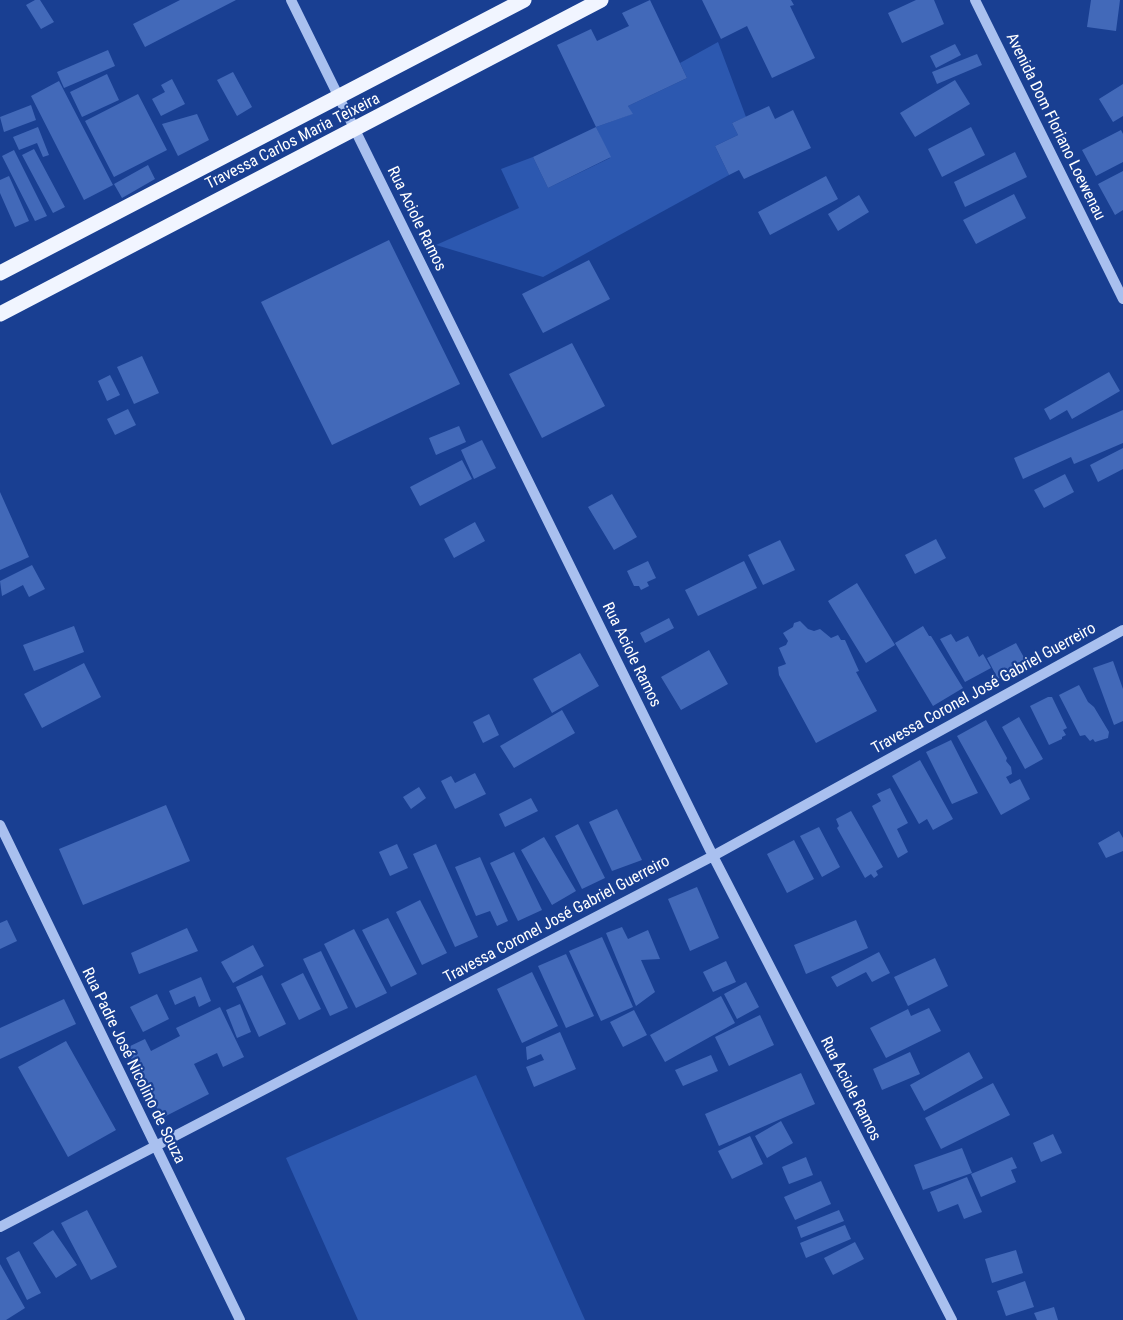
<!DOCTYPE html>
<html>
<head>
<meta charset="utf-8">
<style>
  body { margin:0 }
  canvas { display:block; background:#193f92 }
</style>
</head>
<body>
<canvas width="1123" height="1320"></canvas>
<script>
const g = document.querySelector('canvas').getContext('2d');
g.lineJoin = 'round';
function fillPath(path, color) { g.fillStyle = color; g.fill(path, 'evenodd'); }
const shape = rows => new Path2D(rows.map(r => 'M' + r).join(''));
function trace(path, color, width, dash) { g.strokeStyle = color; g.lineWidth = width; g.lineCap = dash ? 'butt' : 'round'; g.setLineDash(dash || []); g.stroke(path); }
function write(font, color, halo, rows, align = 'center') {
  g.font = font + ' "Roboto Condensed",sans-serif'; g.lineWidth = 4.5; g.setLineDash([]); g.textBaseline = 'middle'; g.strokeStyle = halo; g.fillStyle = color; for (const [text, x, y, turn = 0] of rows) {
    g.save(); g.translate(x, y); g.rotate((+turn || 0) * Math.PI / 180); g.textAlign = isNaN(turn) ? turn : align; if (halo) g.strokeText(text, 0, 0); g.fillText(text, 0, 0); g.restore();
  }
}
fillPath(shape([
  [718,42,746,117,732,123,738,135,715,146,729,175,543,277,436,245,519,208,501,169,533,157,548,188,610,158,596,127,632,114,628,106,687,78,680,63],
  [476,1075,585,1320,358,1320,286,1158]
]), '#2c58b0');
fillPath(shape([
  [35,0,40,0,54,22,41,29,26,5],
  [180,0,236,0,145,47,133,24],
  [650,0,687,78,628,106,633,114,596,127,557,45,591,29,597,41,629,26,622,13],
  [702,0,791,0,794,5,790,6,815,58,772,78,747,26,721,39],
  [916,0,934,0,944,24,902,43,888,13],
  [1091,0,1120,0,1116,31,1087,27],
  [955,44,961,55,936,68,930,56],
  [108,50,115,66,64,88,57,72],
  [977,54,982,65,937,84,932,72],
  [233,72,252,107,237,116,217,80],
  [107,74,119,100,82,117,70,92],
  [172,79,185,104,161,116,152,99,165,92,161,85],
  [955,80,970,104,915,137,900,113],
  [59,81,113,185,84,200,31,96],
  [1123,84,1123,116,1113,122,1099,99],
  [138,94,167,150,114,177,85,121],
  [31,105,36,120,4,132,0,117],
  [769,106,775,119,793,110,811,148,744,179,739,170,729,175,715,146,738,135,732,123],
  [197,114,209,140,178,156,162,124],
  [38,127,49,155,43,157,37,143,19,150,13,137],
  [596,127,611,157,548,188,533,157],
  [971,127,985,155,942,177,928,149],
  [1121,130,1123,134,1123,162,1096,176,1082,150],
  [34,149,65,207,53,213,22,155],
  [14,150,47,216,35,221,2,156],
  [1015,152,1027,177,965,207,954,182],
  [148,165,155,179,122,198,114,184],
  [1123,171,1123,210,1115,215,1098,184],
  [9,176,29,221,15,227,0,193,0,180],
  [826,176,838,199,770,235,758,212],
  [1014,194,1026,218,976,244,963,220],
  [859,195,869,212,838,231,828,214],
  [389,240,460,384,332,445,261,302],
  [589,260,610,299,543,333,522,294],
  [572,343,605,406,542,438,509,374],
  [142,356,159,393,134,404,117,367],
  [1109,372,1120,391,1072,419,1067,410,1050,420,1044,409],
  [110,375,120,395,107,401,98,381],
  [128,409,136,425,115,435,107,419],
  [1123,410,1123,443,1074,464,1071,457,1023,479,1014,458],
  [459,426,466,442,436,455,429,438],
  [482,440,496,468,474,479,461,450],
  [1123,448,1123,469,1098,482,1090,465],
  [462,460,472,479,420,506,410,487],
  [1065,474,1074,492,1044,508,1034,490],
  [0,492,29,557,0,570],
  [612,494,637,537,614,550,588,507],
  [475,522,485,541,454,558,444,539],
  [936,539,946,558,915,574,905,555],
  [780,540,795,570,763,585,748,555],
  [648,561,656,578,647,582,649,586,641,590,639,586,634,586,627,571],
  [744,561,757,588,698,616,685,590],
  [32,565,45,589,29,597,23,585,2,596,0,581],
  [857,583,895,645,866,663,828,601],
  [669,618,674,628,645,643,640,633],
  [800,621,808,629,814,631,820,629,831,638,838,635,841,640,845,640,859,671,856,672,877,711,816,743,779,675,778,667,786,664,779,648,786,645,788,641,783,633,793,627,794,623],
  [74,626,84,652,34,671,23,645],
  [923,626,929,636,931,636,963,688,933,706,895,643],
  [951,634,956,642,968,636,979,657,983,654,991,668,965,682,940,639],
  [1016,643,1027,663,998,679,987,658],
  [709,650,728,684,681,710,661,677],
  [580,653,599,686,552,713,533,679],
  [1113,661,1123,689,1123,721,1114,725,1093,668],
  [84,663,101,697,42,728,24,694],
  [1079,685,1088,702,1094,707,1109,732,1108,738,1095,742,1093,739,1090,741,1085,735,1080,736,1059,695],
  [1048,697,1052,697,1067,728,1063,730,1066,735,1062,737,1062,739,1049,745,1030,706],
  [562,710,575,733,514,768,500,746],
  [489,714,499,735,483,743,473,722],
  [1019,717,1043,759,1025,769,1002,727],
  [986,720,1007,758,1006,761,1011,767,1012,774,1006,777,1010,784,1020,779,1030,799,1001,815,957,736],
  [951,740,978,793,952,804,926,752],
  [920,760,953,819,933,830,927,819,919,824,892,776],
  [475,773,486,794,455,809,441,781,451,776,455,783],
  [419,787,426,798,411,809,403,797],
  [890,788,908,823,897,829,908,852,898,858,872,806,881,801,877,794],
  [531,798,538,811,505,827,499,814],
  [166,805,190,861,83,905,59,849],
  [617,809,642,860,612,871,589,822],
  [851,811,883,867,876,871,878,875,874,878,871,874,865,878,837,828,839,826,836,819],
  [578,824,605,878,582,889,555,836],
  [819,827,840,867,822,877,800,836],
  [1119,831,1123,838,1123,851,1106,858,1098,843],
  [544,837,576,891,552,905,521,850],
  [794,840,814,879,787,893,767,854],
  [397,844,408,868,390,876,379,852],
  [436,844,478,937,455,947,413,854],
  [514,852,542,910,518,921,490,863],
  [480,857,508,921,497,926,490,911,476,916,455,867],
  [697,887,719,938,690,951,668,899],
  [420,900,447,953,422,965,396,912],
  [388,918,417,974,391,987,362,930],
  [7,920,17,941,0,949,0,923],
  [856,920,868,948,806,974,794,945],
  [622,927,628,939,648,930,660,959,641,960,655,992,636,1006,606,933],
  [187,928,198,951,139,974,131,953],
  [354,929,387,993,356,1008,324,944],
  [602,937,633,1007,601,1021,569,951],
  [253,945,264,966,233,983,221,962],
  [321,951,348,1008,330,1016,303,959],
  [879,952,890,973,872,982,866,972,837,987,831,977],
  [566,954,594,1016,566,1028,538,966],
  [935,958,948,986,908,1006,894,977],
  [726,961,736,982,713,992,703,972],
  [532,972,558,1026,522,1043,497,989],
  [303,973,321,1009,299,1020,281,984],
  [262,975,286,1024,259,1037,236,987],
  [201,977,211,1001,199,1007,195,996,175,1005,169,991],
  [746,982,759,1007,737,1019,724,994],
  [157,994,169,1019,143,1032,130,1007],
  [721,996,735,1023,665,1062,650,1035],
  [64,999,76,1024,0,1059,0,1028],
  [240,1004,251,1032,237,1038,226,1010],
  [220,1007,244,1057,223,1067,217,1053,194,1064,209,1094,162,1118,126,1048,145,1039,151,1051,180,1036,176,1028],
  [929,1008,941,1031,886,1058,870,1028,908,1009,911,1016],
  [634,1010,647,1035,623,1047,610,1022],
  [760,1015,774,1045,729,1066,715,1037],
  [560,1032,576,1069,534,1087,526,1067,544,1060,541,1054,527,1060,526,1047],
  [66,1041,116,1130,68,1157,18,1067],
  [910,1052,920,1074,882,1090,873,1069],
  [969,1052,983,1078,924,1111,910,1085],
  [711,1055,718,1071,683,1086,675,1070],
  [801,1073,815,1104,719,1146,705,1114],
  [993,1083,1010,1115,941,1149,925,1118],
  [781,1121,793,1143,767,1158,755,1136],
  [1053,1134,1062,1153,1041,1162,1033,1143],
  [750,1136,763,1164,732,1179,718,1151],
  [962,1148,972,1173,923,1190,914,1165],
  [806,1157,813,1175,789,1184,782,1167],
  [1012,1157,1017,1168,1011,1170,1016,1182,981,1197,971,1174],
  [967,1177,982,1212,964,1219,958,1204,938,1212,930,1192],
  [821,1181,831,1204,795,1220,784,1197],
  [87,1210,117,1267,91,1280,61,1223],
  [839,1210,844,1221,801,1238,797,1227],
  [845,1225,851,1239,806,1258,800,1243],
  [53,1230,77,1265,56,1278,33,1243],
  [855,1242,864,1259,833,1275,824,1258],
  [1016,1250,1023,1273,992,1283,985,1259],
  [19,1251,41,1293,27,1300,6,1258],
  [0,1264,25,1308,6,1320,0,1320],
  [1025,1281,1034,1307,1006,1316,997,1291],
  [1054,1307,1058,1320,1037,1320,1034,1313]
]), '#4269b9');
trace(shape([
  [291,0,713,856,952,1320],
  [975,0,1123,299],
  [0,825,240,1320],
  [0,1227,713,856,1123,630]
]), '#a9c0ef', 10);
trace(shape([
  [0,273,524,0],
  [0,314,601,0]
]), '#f1f5ff', 15);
write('16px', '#fff', '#193f92', [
  ["Avenida Dom Floriano Loewenau",1055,127,64],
  ["Travessa Carlos Maria Teixeira",293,142,-27],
  ["Rua Aciole Ramos",416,219,64],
  ["Rua Aciole Ramos",631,655,64],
  ["Travessa Coronel José Gabriel Guerreiro",984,689,-29],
  ["Travessa Coronel José Gabriel Guerreiro",557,920,-28],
  ["Rua Padre José Nicolino de Souza",133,1066,64],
  ["Rua Aciole Ramos",850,1089,63]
]);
</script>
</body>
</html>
